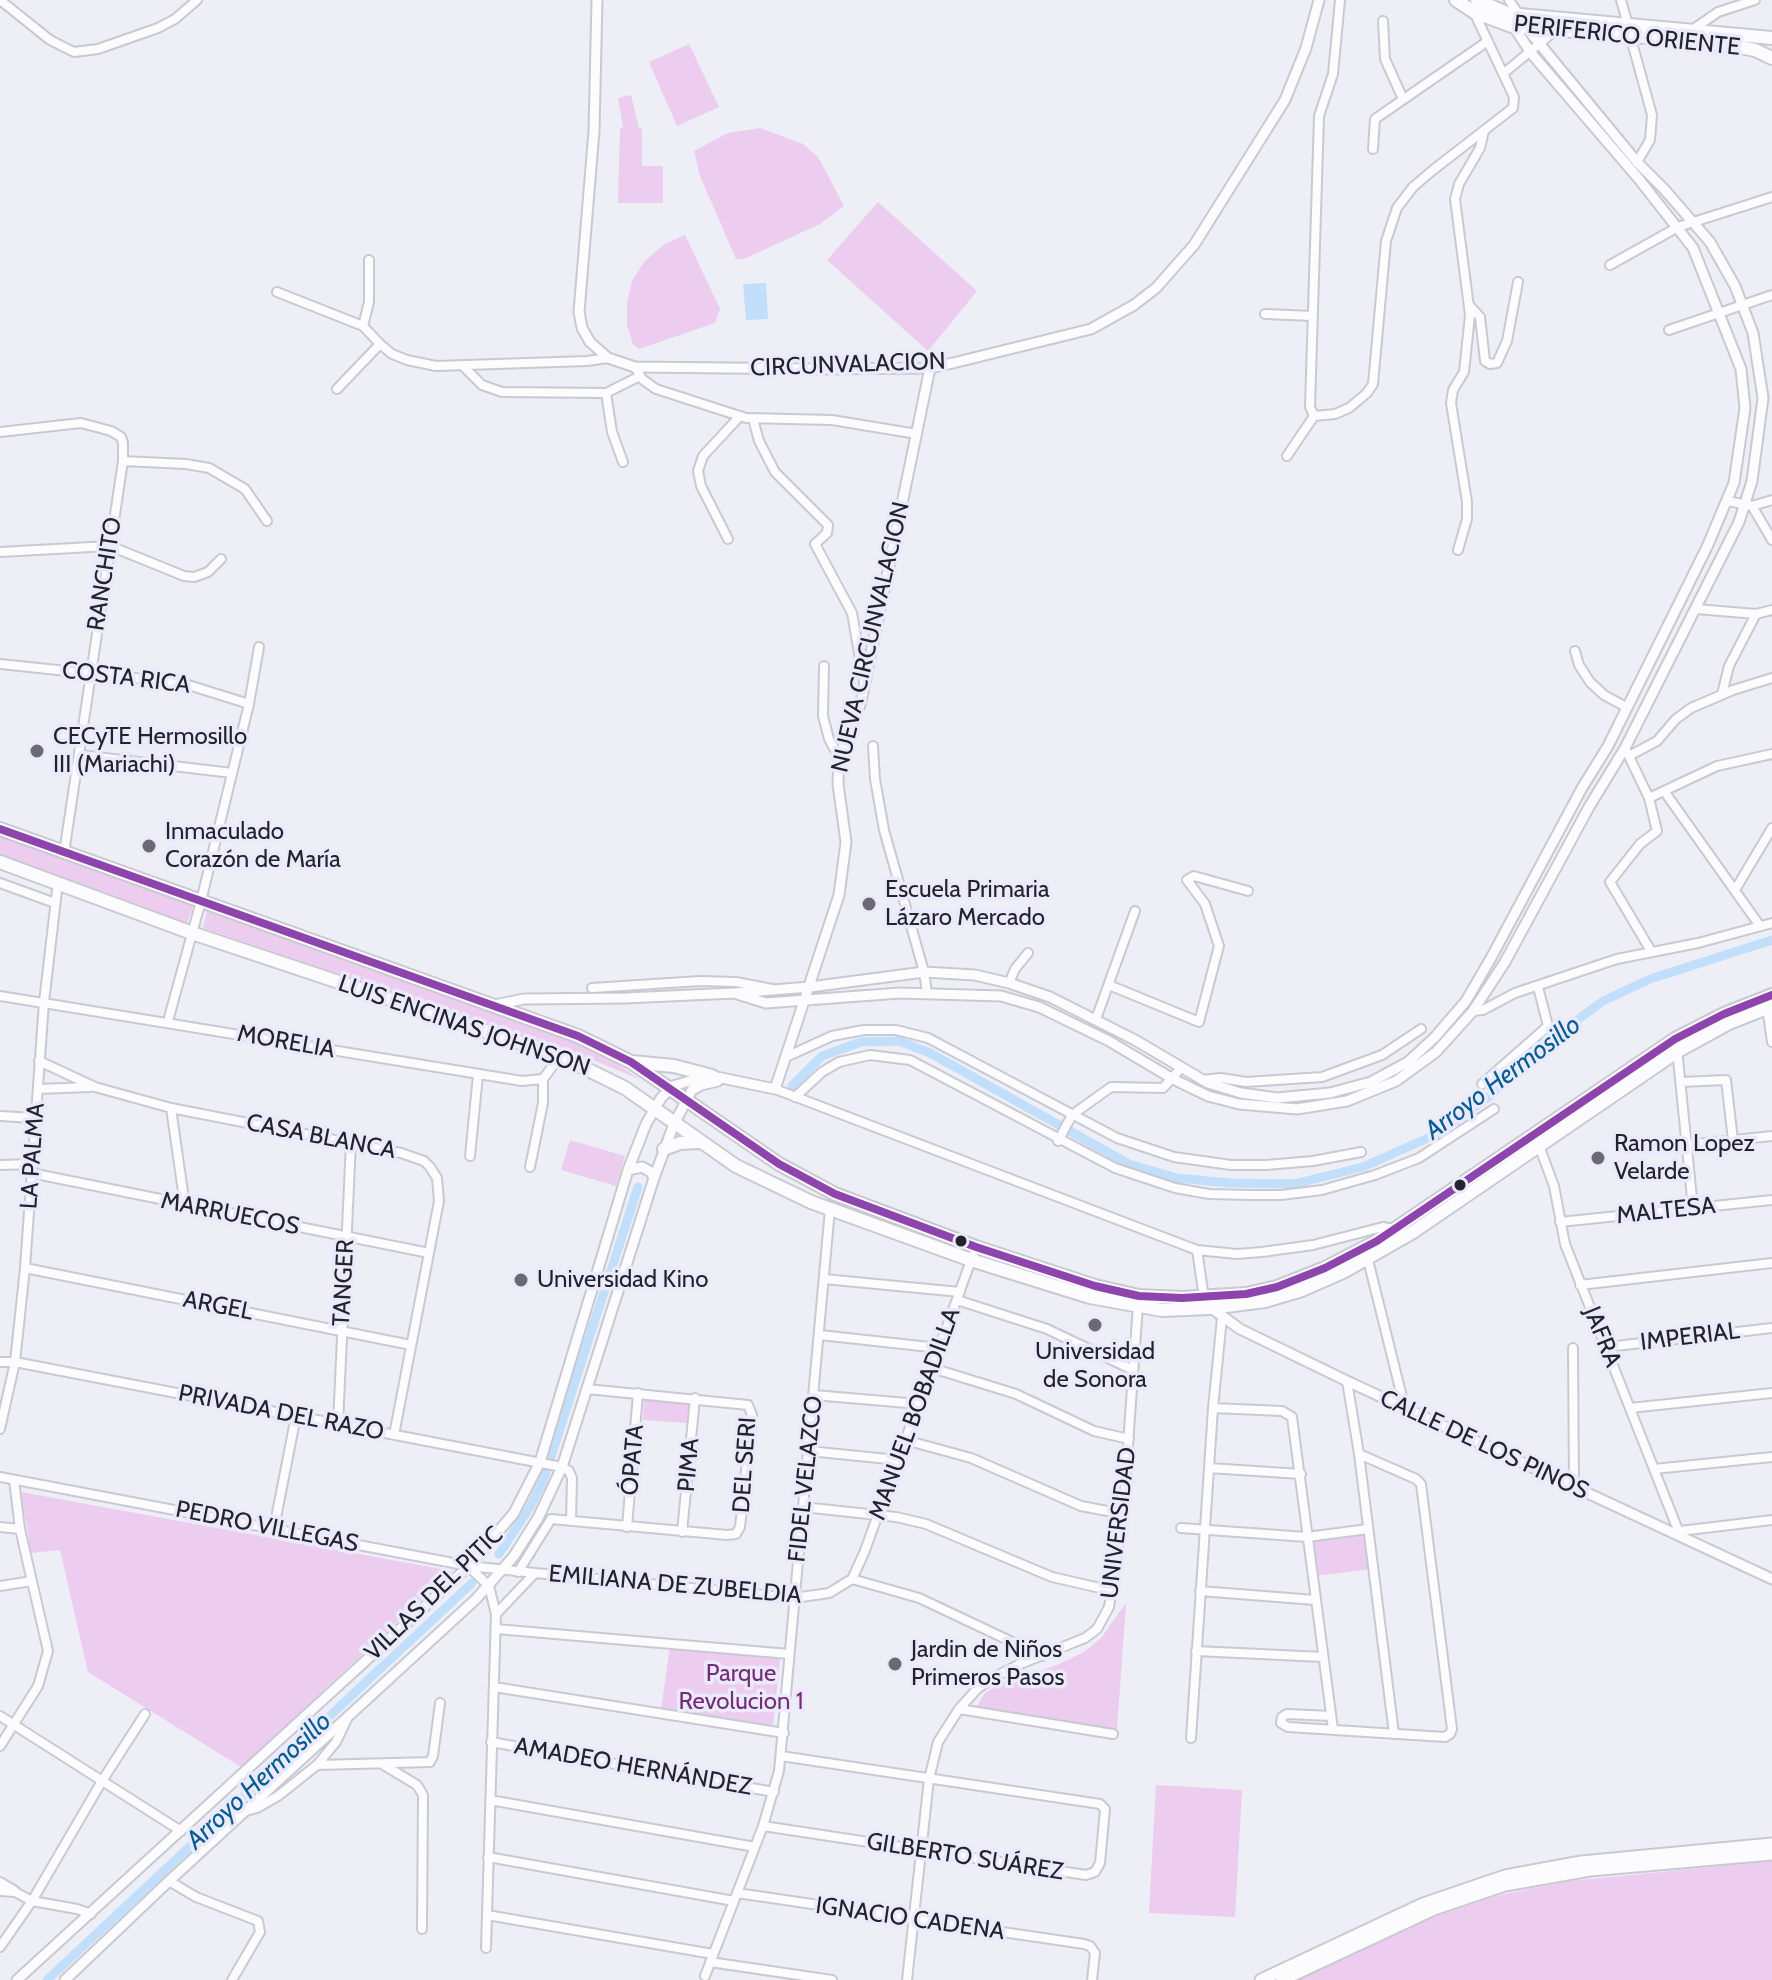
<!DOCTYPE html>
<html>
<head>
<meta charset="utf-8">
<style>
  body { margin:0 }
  canvas { display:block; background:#eeeef7 }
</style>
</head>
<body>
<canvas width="1772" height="1980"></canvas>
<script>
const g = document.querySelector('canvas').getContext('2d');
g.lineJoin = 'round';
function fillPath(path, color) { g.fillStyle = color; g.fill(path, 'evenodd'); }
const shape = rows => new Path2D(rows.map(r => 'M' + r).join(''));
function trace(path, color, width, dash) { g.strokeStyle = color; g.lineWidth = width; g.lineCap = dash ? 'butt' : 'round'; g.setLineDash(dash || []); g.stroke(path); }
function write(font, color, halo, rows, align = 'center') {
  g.font = font + ' Cabin,sans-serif'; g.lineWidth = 7; g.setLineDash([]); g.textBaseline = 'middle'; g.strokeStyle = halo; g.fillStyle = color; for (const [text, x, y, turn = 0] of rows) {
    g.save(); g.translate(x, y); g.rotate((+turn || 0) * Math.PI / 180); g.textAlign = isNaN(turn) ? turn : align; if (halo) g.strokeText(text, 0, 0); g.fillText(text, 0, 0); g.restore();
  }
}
fillPath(shape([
  [689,44,719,107,677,126,649,62],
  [631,95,639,128,642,129,642,166,663,166,663,203,618,203,620,129,623,127,618,98],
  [760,128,803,144,818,157,844,206,820,224,744,259,736,259,700,176,694,151,728,133],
  [878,202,977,291,928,351,827,260],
  [685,235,720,309,715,323,639,349,633,344,627,325,627,302,632,281,644,262,663,245],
  [0,837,193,906,187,924,0,857],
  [207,911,596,1050,641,1080,591,1059,203,928],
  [570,1140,625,1156,616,1186,561,1170],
  [644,1399,690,1402,688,1423,643,1420],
  [21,1492,452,1571,241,1767,88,1672,60,1550,31,1553],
  [1367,1533,1371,1569,1316,1576,1311,1540],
  [1126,1603,1117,1729,976,1707,985,1693,1005,1682,1057,1665,1084,1652,1101,1638],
  [670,1646,780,1659,773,1725,661,1710],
  [1156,1785,1242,1790,1235,1917,1149,1913],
  [1772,1861,1772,1980,1297,1980,1430,1918,1499,1895,1570,1881]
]), '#ecccef');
fillPath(shape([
  [766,283,768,319,746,320,743,284]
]), '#c1dffb');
trace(shape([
  [792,1086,822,1056,861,1042,899,1041,930,1053,1129,1164,1177,1178,1230,1183,1294,1184,1363,1167,1439,1133,1491,1095,1545,1044,1603,1001,1650,979,1772,940],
  [499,1554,530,1507,543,1481,638,1187],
  [47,1980,472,1583]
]), '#c1dffb', 9);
const minor = shape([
  [0,0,50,40,74,52,98,49,158,28,175,19,197,0],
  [1340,0,1333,74,1319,116,1310,407,1314,416,1335,414,1349,408,1367,393,1373,384,1386,241,1397,208,1413,187,1433,170,1513,108,1514,97,1474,12],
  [1509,0,1519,15],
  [1621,0,1628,25],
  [1383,21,1385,59,1403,99],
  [1692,30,1718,12,1755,0],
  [1630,35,1652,115,1650,140,1637,162],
  [1504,73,1556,30],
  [1373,149,1375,119,1488,41],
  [1610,265,1678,227,1772,197],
  [277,292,363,326,380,344],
  [1470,306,1480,317,1485,361,1490,364,1497,363,1507,341,1518,282],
  [1265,314,1313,316],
  [363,326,369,302,369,260],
  [1669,330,1772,295],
  [464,367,482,385,502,392,606,393,640,376],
  [635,367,642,379,656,389,746,418,832,420,917,434],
  [337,389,380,344,392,354,407,360,436,366,587,361,608,358],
  [606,393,612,432,623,462],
  [753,419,759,441,775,472,828,525,827,533,815,544,852,613,864,682],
  [0,432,81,423,111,431,121,437,123,443,123,461,64,853],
  [1287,456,1314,416],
  [123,461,186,464,209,468,245,489,267,521],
  [1728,501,1752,506,1772,500],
  [1752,506,1772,540],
  [728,539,701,486,698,471,703,456,740,416],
  [1458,550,1467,519,1467,502,1451,403,1453,390,1464,372,1470,315,1455,199,1459,184,1480,148,1484,131],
  [0,552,110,546,184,576,194,577,208,572,221,559],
  [1696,609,1756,614,1772,610],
  [1575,651,1579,665,1590,682,1604,695,1626,707],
  [0,664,182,683,249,704],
  [824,666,823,716,829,739,839,757],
  [1722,694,1729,666,1756,614],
  [873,746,875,779,884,830,924,972,927,993],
  [1625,748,1649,798,1717,766,1772,754],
  [80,755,232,773],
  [1629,756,1657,741,1676,719,1691,708,1733,690,1772,678],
  [1664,791,1760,926],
  [1649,798,1657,831,1640,844,1610,882,1651,951],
  [0,883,55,903],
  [1735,890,1772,828],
  [1009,983,1015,969,1028,953],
  [1109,985,1199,1022,1219,946,1205,904,1187,880,1194,876,1248,891],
  [592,988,700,981,736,982,772,989],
  [0,996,522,1081,543,1079,560,1056],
  [1767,1007,1772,1042],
  [1473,1011,1483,1010,1515,993,1617,959,1698,943,1772,923],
  [1096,1019,1135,911],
  [168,1021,201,901,249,704,259,647],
  [1677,1049,1693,1208],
  [786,1057,832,1036,864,1030,896,1030,928,1038,1117,1138,1174,1157,1231,1165,1266,1165,1313,1161,1361,1152],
  [39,1061,95,1087,171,1108,401,1153,424,1161,430,1167,437,1178,439,1201,394,1435],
  [1202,1080,1221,1078,1246,1082,1322,1077,1382,1055,1421,1029],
  [1681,1082,1726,1080,1733,1140],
  [1482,1084,1548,1026,1538,987],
  [38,1089,90,1087],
  [775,1089,1197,1250,1237,1254,1262,1252,1313,1245,1383,1227,1394,1229],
  [795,1097,822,1072,839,1062,870,1055,910,1060,1115,1168,1175,1188,1209,1194,1250,1195,1281,1195,1322,1190,1375,1175,1419,1158,1494,1109],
  [171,1108,185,1206],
  [0,1116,35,1118],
  [1058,1141,1072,1115,1111,1087,1163,1088,1181,1068],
  [1538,1143,1554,1186,1565,1244,1680,1535],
  [1687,1145,1772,1136],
  [470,1156,478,1075],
  [0,1165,32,1164],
  [530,1167,543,1103,543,1079],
  [31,1173,429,1253],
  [1560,1222,1772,1200],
  [1197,1250,1204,1298],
  [1368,1260,1405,1409],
  [25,1268,411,1345],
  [824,1279,960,1292],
  [1580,1285,1772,1263],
  [957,1300,1047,1329,1133,1370],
  [820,1335,939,1348],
  [1607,1347,1772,1328],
  [1573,1348,1574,1487],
  [0,1362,15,1362,562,1467,569,1471,572,1478,571,1521],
  [932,1368,1016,1394,1094,1431,1129,1439],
  [1347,1381,1359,1454,1394,1734],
  [814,1395,919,1404],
  [1213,1408,1282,1411,1292,1417,1333,1729],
  [1630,1408,1772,1393],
  [338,1424,351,1142],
  [0,1429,15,1362,25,1268,44,1002,58,882],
  [905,1440,971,1458,1081,1506,1123,1514],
  [809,1451,898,1460],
  [1209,1468,1301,1474],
  [1654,1469,1772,1457],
  [0,1477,469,1566,535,1573],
  [803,1507,896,1517,926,1524,1052,1577,1113,1591],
  [0,1527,20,1529],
  [627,1527,638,1393],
  [274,1528,296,1416],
  [1181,1528,1307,1537,1368,1529],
  [1680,1531,1772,1520],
  [682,1532,695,1398],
  [469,1567,489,1586,496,1614,486,1948],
  [518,1572,551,1519,727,1535,736,1534,740,1527,752,1415,748,1405,587,1389],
  [852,1579,864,1553,973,1255],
  [0,1586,32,1581],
  [1200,1591,1315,1600],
  [496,1614,535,1573,794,1598,829,1593,852,1579,919,1598,1042,1656],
  [496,1629,789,1654],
  [1196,1651,1323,1657],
  [494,1687,784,1733],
  [959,1709,1113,1734],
  [0,1716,181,1831],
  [1331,1716,1287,1714,1282,1717,1281,1723,1288,1727,1445,1737,1450,1734,1452,1729,1421,1484,1416,1479,1359,1454],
  [1191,1738,1213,1408,1222,1318],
  [491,1742,774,1792],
  [0,1746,38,1686,48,1651,20,1529,14,1480],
  [382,1764,417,1785,423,1795,422,1929],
  [317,1765,336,1742,347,1719],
  [490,1800,755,1847],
  [246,1811,257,1808,278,1796,317,1765,430,1762,433,1756,440,1703],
  [763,1826,1086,1875,1095,1872,1100,1863,1105,1809,1100,1804,781,1756],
  [488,1857,734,1901],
  [169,1881,196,1897,258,1921,260,1932,232,1980],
  [0,1882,15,1891],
  [0,1891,15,1892,32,1901,77,1909,91,1914],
  [737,1893,1084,1944,1090,1946,1095,1953,1092,1980],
  [487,1915,713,1954],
  [0,1947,32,1901,102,1781,145,1714],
  [710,1962,832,1980],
  [705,1976,763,1826,779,1771,830,1209],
  [907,1980,929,1779,938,1742,959,1709,977,1689,994,1677,1018,1665,1085,1638,1097,1629,1109,1607,1123,1514,1138,1305]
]);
const tertiary = shape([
  [597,0,594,131,579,312,582,328,590,342,608,358,635,367,820,369,930,368,953,363,1091,329,1134,305,1156,288,1194,245,1285,100,1306,48,1319,0],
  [737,994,766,1003,900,993,1001,996,1039,1007,1109,1041,1173,1079,1208,1096,1239,1104,1297,1109,1347,1101,1396,1081,1436,1052,1473,1011,1505,962,1589,807,1625,748,1739,522,1752,481,1763,398,1753,333,1735,286,1710,242,1664,189,1637,162,1524,25],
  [494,1005,524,999,626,998,734,993,810,987,924,972,975,975,1009,983,1050,997,1135,1040,1208,1083,1241,1093,1277,1098,1330,1093,1371,1082,1408,1062,1435,1037,1466,1001,1491,958,1582,788,1608,746,1707,547,1734,483,1745,408,1741,369,1693,248,1638,178,1531,53,1512,24],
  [628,1170,642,1167,651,1172,654,1178],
  [1207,1305,1240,1329,1347,1381,1772,1579],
  [17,1980,469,1566,514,1513,540,1462,628,1170,646,1124,661,1098,673,1086,703,1077,712,1076,775,1089,839,895,846,842,838,784,839,757,861,702,930,368],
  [65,1980,169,1881,476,1599,514,1556,538,1518,562,1467,654,1178,674,1124,692,1090,701,1085,718,1081]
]);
const secondary = shape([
  [1261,1980,1423,1904,1505,1876,1581,1862,1772,1844],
  [1282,1980,1434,1909,1505,1885,1590,1870,1772,1854]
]);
const primary = shape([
  [0,829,578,1036,631,1062,779,1164,835,1194,976,1247,1095,1286,1139,1296,1182,1298,1246,1294,1277,1287,1325,1268,1377,1241,1675,1039,1724,1014,1772,995],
  [0,862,192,933,560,1056,625,1088,736,1166,811,1202,971,1260,1090,1297,1162,1310,1210,1308,1265,1301,1302,1290,1343,1272,1413,1232,1678,1051,1729,1023,1772,1006],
  [632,1062,674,1066,712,1076],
  [664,1149,680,1143,699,1142]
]);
const trunk = shape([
  [1456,0,1474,12,1512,26,1719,43,1755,50,1772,58],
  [1477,0,1509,14,1772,38]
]);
trace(minor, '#c9c9d2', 12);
trace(tertiary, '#c9c9d2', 13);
trace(secondary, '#c9c9d2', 15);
trace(primary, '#c9c9d2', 16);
trace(trunk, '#c9c9d2', 16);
trace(minor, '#fcfcfe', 8);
trace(tertiary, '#fcfcfe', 9);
trace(secondary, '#fcfcfe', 11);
trace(primary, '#fcfcfe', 12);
trace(trunk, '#fcfcfe', 12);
trace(shape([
  [0,829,578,1036,631,1062,779,1164,835,1194,976,1247,1095,1286,1139,1296,1182,1298,1246,1294,1277,1287,1325,1268,1377,1241,1675,1039,1724,1014,1772,995]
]), '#8e44ad', 8);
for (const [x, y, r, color] of [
  [37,751,8,"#6a6974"],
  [149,846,8,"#6a6974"],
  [869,904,8,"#6a6974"],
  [1598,1158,8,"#6a6974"],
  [1460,1185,7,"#23222d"],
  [961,1241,7,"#23222d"],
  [521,1280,8,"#6a6974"],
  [1095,1325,8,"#6a6974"],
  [895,1664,8,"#6a6974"]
]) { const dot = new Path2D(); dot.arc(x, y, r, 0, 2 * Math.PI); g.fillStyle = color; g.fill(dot); trace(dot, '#eaeafb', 3); }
write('24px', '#23222d', '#eaeafb', [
  ["PERIFERICO ORIENTE",1627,36,6],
  ["CIRCUNVALACION",848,365,-2],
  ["RANCHITO",105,574,-81],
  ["NUEVA CIRCUNVALACION",871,637,-77],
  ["COSTA RICA",126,678,7],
  ["LUIS ENCINAS JOHNSON",464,1026,19],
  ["MORELIA",286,1042,10],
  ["CASA BLANCA",321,1137,11],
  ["LA PALMA",33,1156,-86],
  ["MALTESA",1666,1211,-6],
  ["MARRUECOS",230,1214,11],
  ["TANGER",344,1283,-87],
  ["ARGEL",218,1306,11],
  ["JAFRA",1602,1337,68],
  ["IMPERIAL",1690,1337,-7],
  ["PRIVADA DEL RAZO",281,1413,11],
  ["MANUEL BOBADILLA",915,1414,-70],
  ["CALLE DE LOS PINOS",1484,1445,25],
  ["ÓPATA",633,1460,-85],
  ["PIMA",689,1465,-85],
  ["DEL SERI",745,1465,-86],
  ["FIDEL VELAZCO",806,1479,-84],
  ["UNIVERSIDAD",1119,1523,-83],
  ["PEDRO VILLEGAS",267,1527,11],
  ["EMILIANA DE ZUBELDIA",675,1585,5],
  ["VILLAS DEL PITIC",434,1594,-44],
  ["AMADEO HERNÁNDEZ",633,1767,10],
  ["GILBERTO SUÁREZ",965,1857,9],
  ["IGNACIO CADENA",910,1919,8]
]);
write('24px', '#23222d', '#eaeafb', [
  ["CECyTE Hermosillo",53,737],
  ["III (Mariachi)",53,765],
  ["Inmaculado",165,832],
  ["Corazón de María",165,860],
  ["Escuela Primaria",885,890],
  ["Lázaro Mercado",885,918],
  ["Ramon Lopez",1614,1144],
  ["Velarde",1614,1172],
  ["Universidad Kino",537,1280],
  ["Universidad",1095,1352,"center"],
  ["de Sonora",1095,1380,"center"],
  ["Jardin de Niños",911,1650],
  ["Primeros Pasos",911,1678]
], 'left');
write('24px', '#772b77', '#eaeafb', [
  ["Parque",741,1674],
  ["Revolucion 1",741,1702]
]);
write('italic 26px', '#065c93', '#eaeafb', [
  ["Arroyo Hermosillo",1503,1078,-37],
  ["Arroyo Hermosillo",259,1781,-43]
]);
</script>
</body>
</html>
